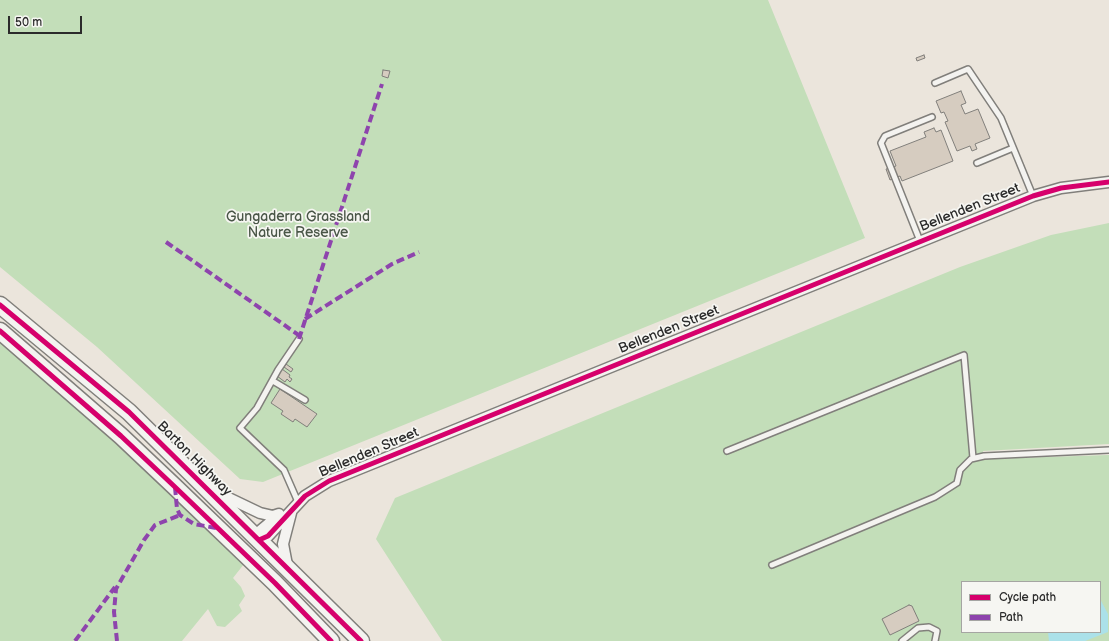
<!DOCTYPE html>
<html>
<head>
<meta charset="utf-8">
<style>
  body { margin:0 }
  #map { position:relative; width:1109px; height:641px; overflow:hidden; background:#ebe5dc; font-family:"Balsamiq Sans",sans-serif }
  canvas { display:block }
  .legend { position:absolute; left:961px; top:581px; width:140px; height:52px; box-sizing:border-box; background:#f6f6f2; border:1px solid #a5a5a2; margin:0; padding:5px 7px; list-style:none; font-size:12px; color:#2b2b2b }
  .legend li { display:flex; align-items:center; gap:8px; height:20px }
  .legend b { width:20px; border:1px solid #a5a5a2 }
  .scale { position:absolute; left:8px; top:16px; width:74px; height:18px; box-sizing:border-box; border:2px solid #2b2b2b; border-top:0; padding-left:5px; font-size:12px; line-height:14px; white-space:nowrap; color:#2b2b2b; -webkit-text-stroke:3px #f6f6f2; paint-order:stroke }
</style>
</head>
<body>
<div id="map">
<canvas width="1109" height="641"></canvas>
<ul class="legend">
<li><b style="height:5px;background:#d6006c"></b>Cycle path</li>
<li><b style="height:5px;background:#8e44ad"></b>Path</li>
</ul>
<div class="scale">50 m</div>
</div>
<script>
const g = document.querySelector('canvas').getContext('2d');
g.lineJoin = 'round';
function fillPath(path, color) { g.fillStyle = color; g.fill(path, 'evenodd'); }
const shape = rows => new Path2D(rows.map(r => 'M' + r).join(''));
function trace(path, color, width, dash) { g.strokeStyle = color; g.lineWidth = width; g.lineCap = dash ? 'butt' : 'round'; g.setLineDash(dash || []); g.stroke(path); }
function write(font, color, halo, rows, align = 'center') {
  g.font = font + ' "Balsamiq Sans",sans-serif'; g.lineWidth = 3.5; g.setLineDash([]); g.textBaseline = 'middle'; g.strokeStyle = halo; g.fillStyle = color; for (const [text, x, y, turn = 0] of rows) {
    g.save(); g.translate(x, y); g.rotate((+turn || 0) * Math.PI / 180); g.textAlign = isNaN(turn) ? turn : align; if (halo) g.strokeText(text, 0, 0); g.fillText(text, 0, 0); g.restore();
  }
}
fillPath(shape([
  [0,0,768,0,865,238,263,482,240,479,97,347,0,267],
  [1109,223,1109,444,983,451,985,459,1109,455,1109,641,442,641,376,539,395,498,960,267,1051,235],
  [962,582,1100,582,1100,632,962,632],
  [0,341,166,488,244,564,233,578,241,587,245,596,239,605,242,611,225,627,217,626,208,609,182,641,0,641]
]), '#c3deb9');
fillPath(shape([
  [1100,599,1108,614,1108,632,1085,641,1049,641,1048,632,1100,632]
]), '#abe1e9');
const building = shape([
  [924,55,925,58,917,61,916,58,924,55],
  [383,70,390,71,388,78,382,76,383,70],
  [961,91,966,103,961,105,965,114,978,109,990,138,975,144,977,149,972,151,970,146,957,151,945,122,948,121,944,112,941,113,936,101,961,91],
  [934,128,936,132,941,130,953,161,902,181,900,176,890,180,886,169,896,166,890,151,926,137,924,132,934,128],
  [286,364,293,369,291,372,284,367,286,364],
  [282,369,290,375,289,377,292,379,290,382,287,379,285,382,277,376,282,369],
  [280,389,317,414,307,427,295,419,293,422,281,414,283,411,271,403,280,389],
  [909,605,912,606,919,621,890,635,882,619,909,605]
]);
fillPath(building, '#d6ccc0');
trace(building, '#817f7b', 1);
const service = shape([
  [935,83,968,69,1001,118,1033,196],
  [977,163,1013,148],
  [920,241,881,143,885,136,932,117],
  [273,381,305,400],
  [727,451,964,355,973,458],
  [298,502,284,470,240,428,257,408,278,370,299,339],
  [772,565,935,497,957,483,960,470,971,459,984,456,1109,450],
  [902,641,918,628,929,627,937,631,935,641]
]);
const minor = shape([
  [214,491,260,513,273,516,279,514],
  [257,538,261,530,279,515],
  [259,540,268,536,305,496,329,481,1033,196,1061,188,1109,182],
  [287,565,283,544,291,513]
]);
const trunk = shape([
  [0,305,129,412,361,641],
  [0,331,121,436,175,487,275,583,331,641]
]);
trace(service, '#817f7b', 8);
trace(minor, '#817f7b', 13);
trace(trunk, '#817f7b', 19);
trace(service, '#f4f3f0', 5);
trace(minor, '#f4f3f0', 10);
trace(trunk, '#f4f3f0', 16);
trace(shape([
  [166,242,300,336],
  [305,319,392,264,419,252],
  [299,339,382,84],
  [175,487,177,509,180,515,194,524,216,528],
  [75,641,115,587],
  [117,641,114,612,116,589,144,540,155,525,180,515]
]), '#8e44ad', 4, [8, 4]);
trace(shape([
  [0,305,129,412,361,641],
  [0,331,121,436,175,487,275,583,331,641],
  [259,540,268,536,305,496,329,481,1033,196,1061,188,1109,182]
]), '#d6006c', 5);
write('14px', '#2b2b2b', '#f6f6f2', [
  ["Bellenden Street",970,208,-22],
  ["Bellenden Street",669,330,-22],
  ["Bellenden Street",369,453,-23],
  ["Barton Highway",194,459,45]
]);
write('14px', '#495647', '#f6f6f2', [
  ["Gungaderra Grassland",298,217],
  ["Nature Reserve",298,233]
]);
</script>
</body>
</html>
